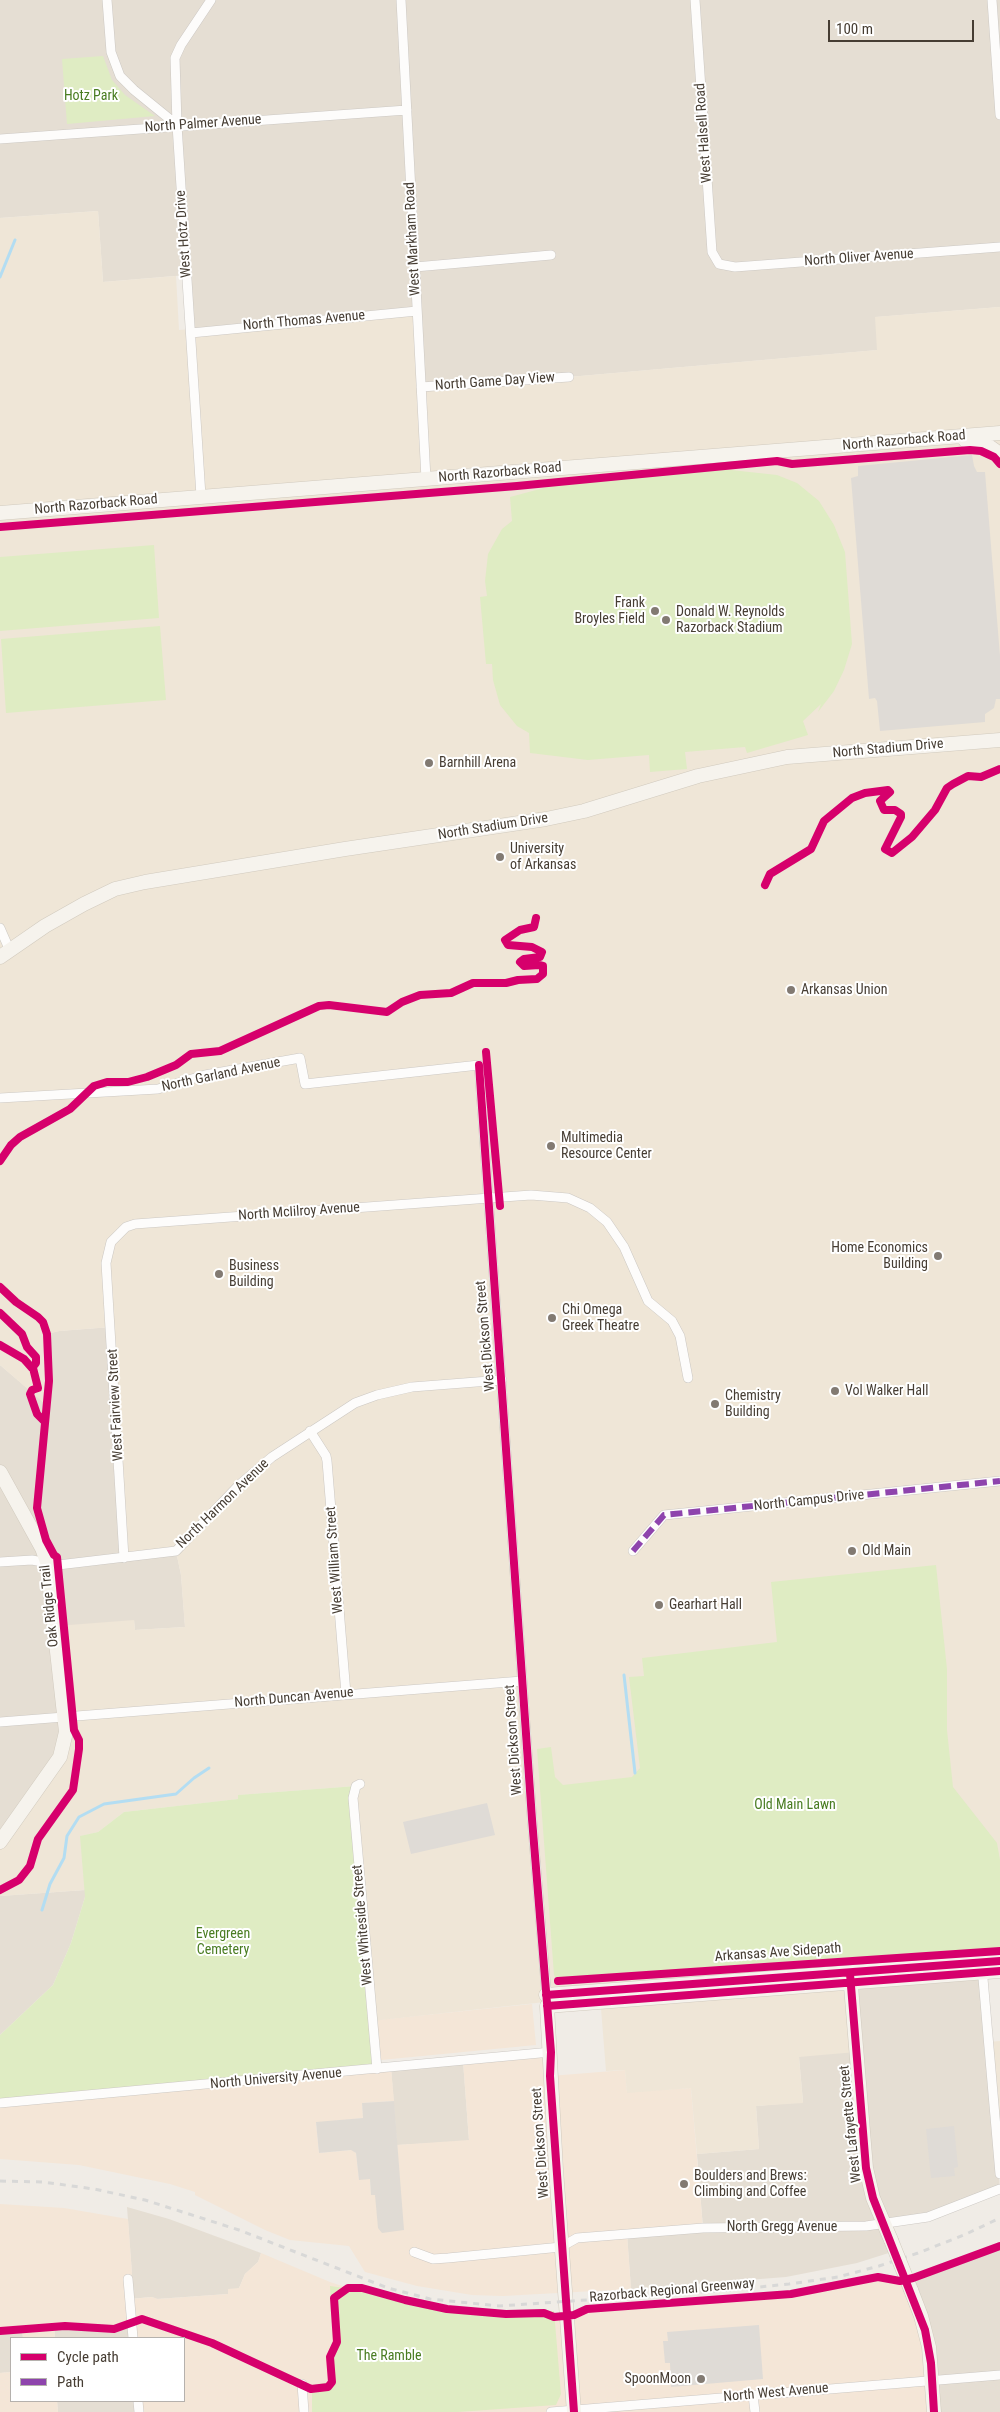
<!DOCTYPE html>
<html>
<head>
<meta charset="utf-8">
<style>
  body { margin:0 }
  #map { position:relative; width:1000px; height:2412px; overflow:hidden; background:#f0ece6; font-family:"Roboto Condensed",sans-serif }
  canvas { display:block }
  .legend { position:absolute; left:10px; top:2337px; width:175px; height:65px; box-sizing:border-box; background:#fff; border:1px solid #b5b1ad; margin:0; padding:6px 9px; list-style:none; font-size:15px; color:#463d33 }
  .legend li { display:flex; align-items:center; gap:10px; height:25px }
  .legend b { width:25px; border:1px solid #b5b1ad }
  .scale { position:absolute; left:828px; top:20px; width:146px; height:22px; box-sizing:border-box; border:2px solid #463d33; border-top:0; padding-left:6px; font-size:15px; line-height:18px; white-space:nowrap; color:#463d33; -webkit-text-stroke:4px #fff; paint-order:stroke }
</style>
</head>
<body>
<div id="map">
<canvas width="1000" height="2412"></canvas>
<ul class="legend">
<li><b style="height:6px;background:#d6006c"></b>Cycle path</li>
<li><b style="height:6px;background:#8e44ad"></b>Path</li>
</ul>
<div class="scale">100 m</div>
</div>
<script>
const g = document.querySelector('canvas').getContext('2d');
g.lineJoin = 'round';
function fillPath(path, color) { g.fillStyle = color; g.fill(path, 'evenodd'); }
const shape = rows => new Path2D(rows.map(r => 'M' + r).join(''));
function trace(path, color, width, dash) { g.strokeStyle = color; g.lineWidth = width; g.lineCap = dash ? 'butt' : 'round'; g.setLineDash(dash || []); g.stroke(path); }
function write(font, color, halo, rows, align = 'center') {
  g.font = font + ' "Roboto Condensed",sans-serif'; g.lineWidth = 4; g.setLineDash([]); g.textBaseline = 'middle'; g.strokeStyle = halo; g.fillStyle = color; for (const [text, x, y, turn = 0] of rows) {
    g.save(); g.translate(x, y); g.rotate((+turn || 0) * Math.PI / 180); g.textAlign = isNaN(turn) ? turn : align; if (halo) g.strokeText(text, 0, 0); g.fillText(text, 0, 0); g.restore();
  }
}
fillPath(shape([
  [0,0,1000,0,1000,307,876,317,878,350,569,377,421,387,191,333,187,275,103,282,98,211,0,218],
  [111,1327,176,1551,181,1575,185,1627,135,1630,134,1620,66,1739,0,1842,0,1365,46,1404,49,1365,47,1334,59,1331],
  [85,1890,85,1897,71,1943,53,1985,0,2035,0,1896],
  [982,1972,1000,2189,958,2207,884,2223,895,2251,857,2263,786,2277,631,2289,627,2234,703,2228,697,2154,759,2149,756,2106,803,2102,799,2057,851,1983],
  [463,2061,469,2141,397,2145,391,2068],
  [127,2207,169,2219,261,2253,258,2262,245,2274,239,2288,228,2294,157,2299,152,2297,130,2299,128,2279,132,2274],
  [1000,2246,1000,2412,934,2412,913,2278],
  [132,2323,133,2338,55,2338,54,2326,114,2329],
  [22,2329,23,2338,11,2338,11,2372,0,2373,0,2331],
  [57,2401,138,2401,139,2412,58,2412]
]), '#e5ded3');
fillPath(shape([
  [532,2004,536,2045,381,2060,377,2020],
  [551,2052,550,2076,625,2070,627,2092,691,2088,703,2228,627,2234,631,2289,503,2296,472,2295,417,2286,365,2272,349,2246,290,2240,265,2230,195,2195,195,2192,170,2184,79,2165,0,2159,0,2103,391,2068,394,2101,362,2103,363,2118,316,2123,319,2153,352,2150,356,2153,359,2179,370,2178,371,2195,375,2195,403,2230,397,2145,469,2140,463,2061],
  [0,2204,64,2208,128,2219,132,2274,128,2279,130,2299,152,2297,158,2299,228,2294,228,2289,239,2288,245,2274,258,2262,261,2253,330,2282,348,2288,362,2288,405,2300,447,2309,490,2313,536,2313,554,2317,574,2315,587,2309,791,2294,878,2277,900,2281,921,2316,934,2412,139,2412,138,2401,184,2401,184,2338,133,2338,132,2324,114,2329,54,2326,55,2338,23,2338,22,2329,0,2331],
  [11,2372,11,2401,57,2401,58,2412,0,2412,0,2373]
]), '#f4e6d7');
fillPath(shape([
  [394,2101,404,2230,382,2233,378,2228,375,2195,371,2195,370,2179,359,2180,356,2153,351,2150,319,2153,316,2122,363,2118,362,2103]
]), '#e0dbd4');
fillPath(shape([
  [98,211,103,282,176,276,179,330,417,311,421,387,569,377,877,350,875,317,1000,307,1000,1971,851,1983,856,2052,799,2057,803,2103,756,2106,759,2149,697,2154,691,2088,627,2093,625,2070,606,2071,600,1996,371,2021,356,1786,239,1795,239,1799,124,1812,98,1832,81,1836,85,1890,0,1896,0,1842,60,1757,56,1626,134,1620,135,1630,185,1627,181,1575,176,1551,124,1558,111,1327,59,1331,47,1334,49,1365,46,1405,0,1365,0,218],
  [1000,2041,1000,2174,988,2042]
]), '#efe6d7');
fillPath(shape([
  [103,56,112,80,125,95,155,116,67,124,62,59],
  [722,469,777,475,797,483,819,501,834,525,845,552,852,644,844,670,834,691,818,712,821,704,803,721,808,735,747,753,745,747,685,752,687,769,650,772,649,755,588,760,530,753,529,733,517,726,500,705,493,680,492,664,486,664,480,597,487,596,485,581,488,554,502,529,512,521,510,497,566,482],
  [154,545,159,618,0,631,0,557],
  [160,626,166,700,6,713,1,639],
  [936,1565,947,1669,947,1730,953,1787,997,1843,1000,1860,1000,1951,558,1981,554,1975,537,1749,551,1747,555,1777,563,1785,632,1777,640,1768,629,1677,644,1676,642,1658,777,1642,771,1582],
  [356,1786,377,2069,0,2103,0,2035,53,1985,71,1943,85,1897,80,1836,98,1832,124,1812,238,1799,238,1795],
  [330,2286,359,2290,420,2306,489,2315,554,2311,561,2394,556,2405,458,2412,312,2412,312,2385,329,2382,327,2356,333,2341]
]), '#dfecc3');
fillPath(shape([
  [972,455,974,466,977,472,985,472,1000,656,1000,699,996,699,994,708,985,714,985,722,880,731,877,701,875,698,869,699,851,478,858,476,858,466],
  [487,1803,495,1835,411,1854,403,1822],
  [954,2126,958,2167,954,2168,955,2176,931,2178,926,2129],
  [759,2325,763,2379,671,2387,670,2363,665,2363,663,2341,668,2341,667,2332]
]), '#dfdbd6');
trace(shape([
  [0,277,15,240],
  [624,1675,635,1773],
  [42,1910,50,1884,64,1858,67,1836,79,1817,104,1804,176,1794,194,1778,209,1768]
]), '#b3ddf2', 3);
const street = shape([
  [107,0,111,52,120,76,134,90,177,125,201,496],
  [401,0,426,479],
  [695,0,712,252,719,264,735,267,1000,247],
  [992,0,1000,115],
  [177,125,175,58,181,45,211,0],
  [0,139,407,110],
  [415,267,551,255],
  [191,333,417,311],
  [421,387,569,377],
  [0,928,10,951],
  [0,1098,158,1089,205,1075,300,1058,305,1084,479,1065,532,1819,547,2000],
  [310,1431,326,1456,327,1461,346,1694],
  [633,1551,664,1515,1000,1481],
  [124,1558,106,1263,111,1242,126,1227,135,1224,531,1195,568,1198,590,1208,607,1222,624,1247,648,1301,672,1321,680,1336,688,1378],
  [0,1562,32,1560,58,1565,176,1551,239,1485,272,1457,355,1403,377,1395,412,1387,502,1380],
  [0,1722,522,1681],
  [360,1784,356,1786,353,1798,377,2069],
  [982,1967,1000,2174],
  [0,2103,551,2052],
  [414,2252,433,2259,448,2258,561,2247,577,2238,703,2228,866,2226,928,2217,1000,2189],
  [128,2279,133,2338],
  [302,2384,304,2412],
  [753,2395,755,2412],
  [138,2401,139,2412],
  [551,2412,1000,2375]
]);
const secondary = shape([
  [965,440,990,447,1000,454],
  [0,513,1000,433],
  [0,957,45,926,84,904,115,889,145,882,345,849,546,819,584,811,698,776,787,757,1000,740],
  [0,1472,42,1548,47,1562,66,1732,60,1757,0,1842],
  [850,1974,866,2168,873,2198,891,2240],
  [546,1995,1000,1961],
  [911,2290,921,2316,929,2347,934,2412],
  [574,2412,556,2170,547,2006,1000,1971]
]);
trace(street, '#ccc8c3', 10);
trace(secondary, '#d1cabe', 15);
trace(street, '#fdfcfb', 9);
trace(secondary, '#f6f3ed', 14);
trace(shape([
  [0,2181,43,2182,94,2189,145,2200,239,2230,388,2288,430,2299,499,2306,730,2290,789,2284,838,2277,879,2266,918,2253,964,2235,1000,2218]
]), '#d8d8d7', 3, [6, 6]);
const secondaryBridge = shape([
  [891,2240,911,2290]
]);
trace(secondaryBridge, '#d1cabe', 15, []);
trace(secondaryBridge, '#f6f3ed', 14);
trace(shape([
  [633,1551,664,1515,1000,1481]
]), '#8e44ad', 6, [12, 6]);
trace(shape([
  [0,527,517,486,777,461,792,464,970,450,981,451,994,457,1000,464],
  [765,885,770,874,811,849,824,821,852,798,865,793,888,790,890,792,880,801,884,810,895,810,901,814,901,817,885,849,892,853,912,837,935,810,947,788,953,784,968,776,981,777,1000,769],
  [486,1052,500,1206],
  [479,1065,532,1819,551,2052,550,2076,574,2412],
  [0,1161,11,1145,20,1137,70,1109,94,1086,107,1082,128,1082,147,1077,176,1065,191,1054,220,1051,319,1006,329,1005,387,1012,402,1002,420,995,451,993,473,983,506,983,518,980,537,979,543,974,543,966,539,965,524,966,520,962,524,959,540,957,542,952,532,947,508,945,505,940,520,930,534,927,536,918],
  [0,1287,16,1302,38,1317,43,1322,47,1334,49,1381,37,1508,46,1540,54,1555,57,1557,74,1730,79,1740,79,1749,73,1790,38,1839,30,1866,19,1880,0,1890],
  [0,1313,22,1334,27,1347,36,1357,36,1363,32,1368,24,1359,0,1345],
  [33,1368,38,1388,32,1390,30,1394,37,1414,44,1421],
  [850,1974,866,2168,873,2198,925,2330,931,2363,934,2412],
  [558,1981,1000,1951],
  [546,1995,1000,1961],
  [547,2006,1000,1971],
  [0,2331,65,2326,114,2329,142,2319,212,2343,311,2389,328,2387,332,2382,330,2357,337,2342,334,2298,348,2288,362,2288,405,2300,447,2309,506,2314,544,2313,554,2317,574,2315,587,2309,791,2294,878,2277,900,2281,913,2278,1000,2246]
]), '#d6006c', 8);
for (const [x, y, r, color] of [
  [655,611,5,"#827a72"],
  [666,620,5,"#827a72"],
  [429,763,5,"#827a72"],
  [500,857,5,"#827a72"],
  [791,990,5,"#827a72"],
  [551,1146,5,"#827a72"],
  [938,1256,5,"#827a72"],
  [219,1274,5,"#827a72"],
  [552,1318,5,"#827a72"],
  [835,1391,5,"#827a72"],
  [715,1404,5,"#827a72"],
  [852,1551,5,"#827a72"],
  [659,1605,5,"#827a72"],
  [684,2184,5,"#827a72"],
  [701,2379,5,"#827a72"]
]) { const dot = new Path2D(); dot.arc(x, y, r, 0, 2 * Math.PI); g.fillStyle = color; g.fill(dot); trace(dot, '#fff', 2); }
write('14px', '#497c21', '#fff', [
  ["Hotz Park",91,96],
  ["Old Main Lawn",795,1805],
  ["Evergreen",223,1934],
  ["Cemetery",223,1950],
  ["The Ramble",389,2356]
]);
write('14px', '#463d33', '#fff', [
  ["North Palmer Avenue",203,124,-4],
  ["West Halsell Road",704,133,-94],
  ["West Hotz Drive",184,234,-94],
  ["West Markham Road",413,239,-93],
  ["North Oliver Avenue",859,258,-4],
  ["North Thomas Avenue",304,321,-5],
  ["North Game Day View",495,382,-4],
  ["North Razorback Road",904,441,-5],
  ["North Razorback Road",500,473,-5],
  ["North Razorback Road",96,505,-5],
  ["North Stadium Drive",888,749,-5],
  ["North Stadium Drive",493,827,-9],
  ["North Garland Avenue",221,1075,-12],
  ["North McIilroy Avenue",299,1212,-4],
  ["West Dickson Street",486,1336,-95],
  ["West Fairview Street",116,1405,-93],
  ["North Campus Drive",809,1501,-6],
  ["North Harmon Avenue",223,1504,-44],
  ["West William Street",335,1560,-94],
  ["Oak Ridge Trail",50,1606,-96],
  ["North Duncan Avenue",294,1698,-5],
  ["West Dickson Street",514,1740,-94],
  ["West Whiteside Street",363,1925,-95],
  ["Arkansas Ave Sidepath",778,1953,-4],
  ["North University Avenue",276,2079,-5],
  ["West Lafayette Street",851,2124,-96],
  ["West Dickson Street",541,2143,-94],
  ["North Gregg Avenue",782,2227],
  ["Razorback Regional Greenway",672,2291,-5],
  ["North West Avenue",776,2393,-5]
]);
write('14px', '#463d33', '#fff', [
  ["Frank",645,603,"right"],
  ["Broyles Field",645,619,"right"],
  ["Donald W. Reynolds",676,612],
  ["Razorback Stadium",676,628],
  ["Barnhill Arena",439,763],
  ["University",510,849],
  ["of Arkansas",510,865],
  ["Arkansas Union",801,990],
  ["Multimedia",561,1138],
  ["Resource Center",561,1154],
  ["Home Economics",928,1248,"right"],
  ["Building",928,1264,"right"],
  ["Business",229,1266],
  ["Building",229,1282],
  ["Chi Omega",562,1310],
  ["Greek Theatre",562,1326],
  ["Vol Walker Hall",845,1391],
  ["Chemistry",725,1396],
  ["Building",725,1412],
  ["Old Main",862,1551],
  ["Gearhart Hall",669,1605],
  ["Boulders and Brews:",694,2176],
  ["Climbing and Coffee",694,2192],
  ["SpoonMoon",691,2379,"right"]
], 'left');
</script>
</body>
</html>
